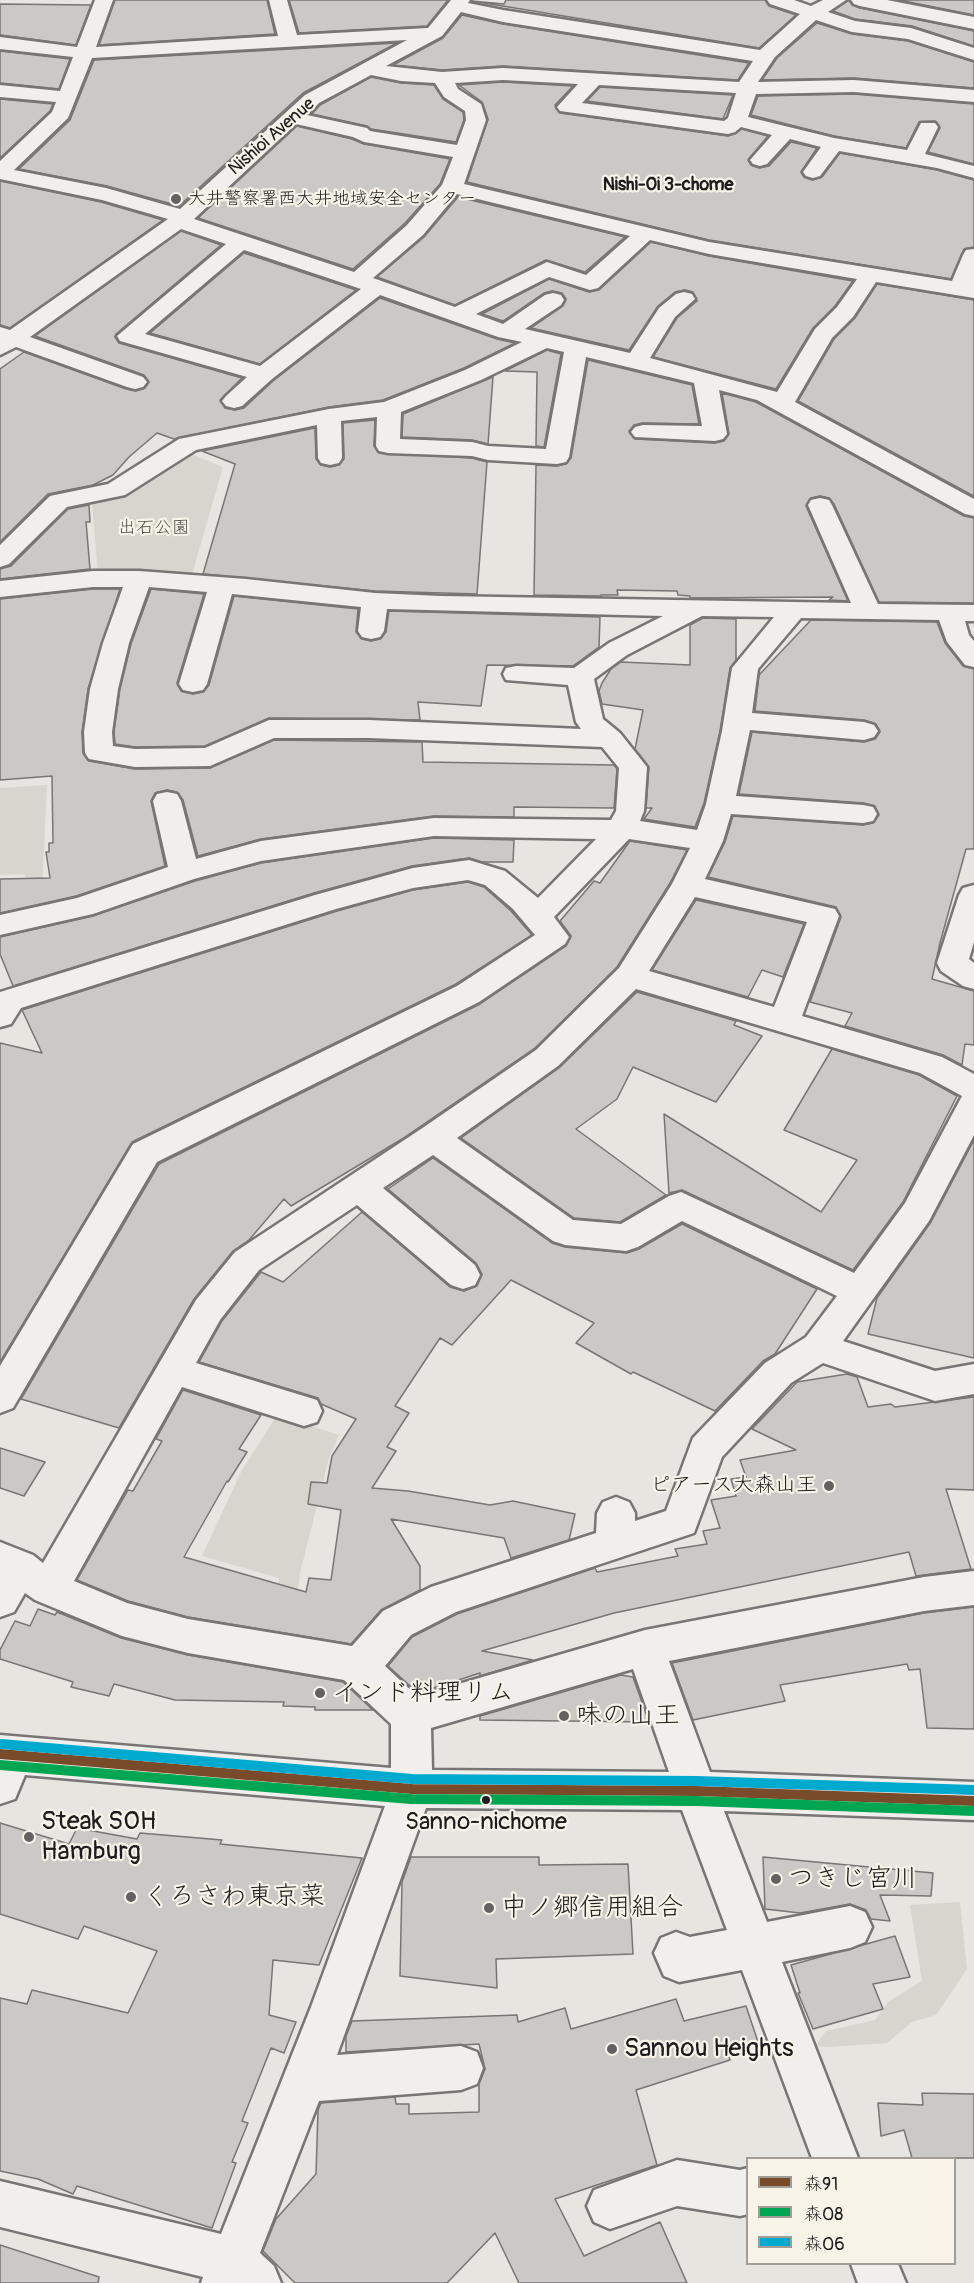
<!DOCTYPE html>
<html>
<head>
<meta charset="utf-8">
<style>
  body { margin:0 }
  #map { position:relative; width:974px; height:2283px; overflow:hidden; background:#e6e5e0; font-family:Pangolin,"Klee One",sans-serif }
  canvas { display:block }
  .legend { position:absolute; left:746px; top:2157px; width:210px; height:108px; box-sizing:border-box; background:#f7f3e8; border:2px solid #9f9d96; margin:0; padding:8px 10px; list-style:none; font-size:18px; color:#1c1c1c }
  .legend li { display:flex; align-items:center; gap:12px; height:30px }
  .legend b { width:30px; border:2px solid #9f9d96 }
</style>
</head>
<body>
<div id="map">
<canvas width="974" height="2283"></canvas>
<ul class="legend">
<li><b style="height:8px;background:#7a4b2a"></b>森91</li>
<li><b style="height:8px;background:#00a651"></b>森08</li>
<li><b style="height:8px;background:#00a9ce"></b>森06</li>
</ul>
</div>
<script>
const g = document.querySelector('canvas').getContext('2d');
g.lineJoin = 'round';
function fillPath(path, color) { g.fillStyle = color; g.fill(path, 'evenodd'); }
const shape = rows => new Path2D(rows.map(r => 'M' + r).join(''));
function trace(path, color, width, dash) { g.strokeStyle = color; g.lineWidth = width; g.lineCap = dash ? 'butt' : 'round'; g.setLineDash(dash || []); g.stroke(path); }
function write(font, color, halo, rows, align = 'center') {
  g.font = font + ' Pangolin,"Klee One",sans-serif'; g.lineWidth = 4.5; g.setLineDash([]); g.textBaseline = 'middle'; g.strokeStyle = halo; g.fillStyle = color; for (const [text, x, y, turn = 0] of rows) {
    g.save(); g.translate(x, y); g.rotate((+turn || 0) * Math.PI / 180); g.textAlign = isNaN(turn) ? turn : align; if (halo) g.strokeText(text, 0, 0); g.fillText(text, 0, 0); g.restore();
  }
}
fillPath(shape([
  [184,451,223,467,191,578,98,576,92,501],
  [47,785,41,913,20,915,25,874,0,875,0,788],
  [277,1415,339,1435,329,1458,300,1573,291,1645,272,1641,279,1578,202,1556,241,1472],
  [960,1902,967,1969,936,2015,912,2022,887,2043,829,2047,815,2046,826,2031,875,2020,888,2002,922,1981,910,1905]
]), '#d8d5ce');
const building = shape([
  [115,0,267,0,275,34,99,45,115,0],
  [289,0,448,0,427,26,299,33,289,0],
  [506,0,765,0,769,6,796,15,759,48,472,1,504,4,506,0],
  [849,0,852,5,860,8,974,31,974,46,912,26,855,19,833,11,849,0],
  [899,0,974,0,974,15,899,0],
  [0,4,91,5,76,45,0,35,0,4],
  [462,15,503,24,749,63,738,80,503,66,442,70,393,65,443,38,462,15],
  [817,23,852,34,908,41,974,62,974,88,854,78,762,80,777,58,817,23],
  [397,43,303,93,179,206,107,186,19,169,70,120,94,60,397,43],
  [0,51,70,59,59,89,0,83,0,51],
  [371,77,401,83,434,85,443,99,463,112,464,120,456,142,371,129,367,126,312,114,320,105,371,77],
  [503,82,573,86,555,105,560,113,728,136,742,129,768,136,748,160,751,165,759,168,769,166,791,142,817,148,801,172,804,177,812,180,822,177,840,153,937,170,974,180,974,247,964,249,951,279,709,240,467,182,488,119,482,102,459,85,503,82],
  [600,87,733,95,723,119,587,101,600,87],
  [854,94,974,104,974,164,928,152,940,128,935,121,919,122,906,148,834,136,751,115,758,96,854,94],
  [0,99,53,104,50,111,0,158,0,99],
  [297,126,352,139,364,144,450,159,440,184,405,223,353,269,198,218,297,126],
  [0,181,101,202,163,220,10,328,0,325,0,181],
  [458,197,625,237,585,272,546,260,455,305,377,277,424,237,458,197],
  [181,231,221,245,116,334,115,337,119,343,242,378,220,400,225,408,235,410,244,408,273,381,380,298,497,339,515,343,464,368,383,400,329,407,174,439,157,433,129,457,113,475,93,485,48,494,0,542,0,369,24,352,126,389,136,391,145,388,149,382,144,375,35,336,181,231],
  [651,242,709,256,853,281,835,306,813,328,776,389,653,357,677,318,697,301,693,292,685,290,675,292,658,306,629,350,531,328,563,306,566,299,562,293,552,291,544,293,503,321,482,314,549,279,589,292,599,290,651,242],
  [244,253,356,290,260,364,150,333,244,253],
  [877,284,974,300,974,496,798,401,834,339,855,318,877,284],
  [547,350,561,354,544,447,536,446,537,372,505,371,547,350],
  [588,360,692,385,699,424,642,423,634,425,629,431,635,439,715,443,724,441,729,434,722,393,756,402,964,516,974,518,974,603,879,602,834,504,829,498,820,496,811,498,806,506,848,601,829,600,833,597,690,598,690,596,678,595,677,591,617,590,618,595,601,595,601,596,534,595,536,465,557,466,566,464,571,458,588,360],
  [493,377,488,444,472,440,402,437,403,414,493,377],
  [375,420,374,446,379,453,472,458,487,462,477,594,375,591,203,574,235,464,202,451,315,428,316,459,321,465,330,467,339,465,344,459,343,423,375,420],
  [89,505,90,522,86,522,90,569,0,579,0,569,11,566,68,509,89,505],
  [93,589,120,589,88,689,82,732,83,753,89,761,135,769,210,768,274,740,422,742,423,762,614,765,617,769,614,808,514,807,514,817,434,816,261,839,198,856,183,800,177,792,167,790,155,793,151,801,165,866,76,896,0,913,0,879,50,878,46,852,49,852,49,843,53,843,52,776,0,780,0,599,93,589],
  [151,589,204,594,177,683,181,691,193,694,203,692,209,685,234,596,358,609,356,632,362,639,371,641,380,639,386,632,389,611,600,617,599,647,573,666,487,665,481,706,418,702,420,720,269,718,205,746,135,747,115,744,114,732,120,689,131,644,151,589],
  [703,618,736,619,736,660,730,668,720,731,704,803,695,827,644,819,652,808,646,808,649,767,635,749,643,710,602,704,599,691,602,683,611,669,621,662,690,665,690,625,703,618],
  [811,620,937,622,945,643,963,666,974,669,974,849,966,849,940,943,932,979,974,991,974,1045,965,1044,962,1065,943,1055,845,1026,852,1013,810,1002,841,917,836,907,708,877,725,842,733,816,863,825,873,823,879,815,875,806,863,803,739,794,752,732,864,742,875,739,880,732,876,724,864,720,755,711,759,675,811,620],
  [434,838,514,840,513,862,482,862,469,858,412,866,314,893,13,986,0,954,0,937,93,916,195,881,261,863,434,838],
  [630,841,687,850,670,883,617,967,535,1048,402,1139,291,1206,284,1199,249,1240,233,1251,194,1299,119,1428,21,1399,159,1164,480,1004,566,946,571,936,560,921,594,881,600,883,630,841],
  [468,882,484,887,511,911,532,935,456,984,132,1142,0,1362,0,1043,42,1053,22,1010,337,911,413,890,468,882],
  [696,900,804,924,783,977,762,970,748,997,652,970,696,900],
  [637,992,736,1021,734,1025,762,1036,716,1102,633,1067,617,1099,576,1129,666,1195,620,1222,574,1218,461,1138,559,1068,637,992],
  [832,1049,919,1075,957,1096,903,1202,853,1270,682,1190,669,1193,664,1114,821,1212,857,1160,784,1130,832,1049],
  [974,1140,974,1358,868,1334,877,1298,931,1222,974,1140],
  [433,1158,552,1243,565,1247,627,1253,639,1249,682,1224,817,1289,775,1354,763,1361,715,1411,633,1372,631,1374,576,1343,594,1323,511,1280,452,1345,440,1338,395,1406,409,1413,387,1447,396,1451,372,1488,408,1491,490,1505,513,1501,575,1514,569,1540,511,1558,504,1538,391,1519,420,1566,420,1590,381,1610,351,1644,188,1617,128,1601,77,1580,128,1490,133,1491,162,1441,156,1439,183,1390,261,1415,239,1449,247,1452,228,1482,227,1481,184,1557,306,1592,309,1578,331,1580,341,1510,308,1504,311,1482,327,1483,332,1456,356,1419,321,1404,318,1398,199,1362,222,1321,261,1272,283,1282,362,1212,450,1287,464,1291,477,1286,482,1274,476,1263,388,1189,433,1158],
  [847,1374,857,1377,868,1407,891,1404,895,1407,974,1397,974,1490,946,1489,971,1569,916,1576,909,1552,614,1613,482,1651,533,1660,480,1676,480,1673,418,1693,388,1666,412,1637,457,1614,595,1568,597,1572,678,1556,675,1549,707,1544,703,1531,720,1528,711,1500,736,1496,731,1479,746,1477,740,1460,796,1450,752,1429,797,1382,847,1374],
  [0,1448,45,1462,24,1496,0,1488,0,1448],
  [974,1607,974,1729,927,1728,920,1669,909,1670,907,1664,780,1685,785,1701,693,1720,672,1663,924,1613,974,1607],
  [38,1609,55,1615,57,1612,121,1638,188,1655,343,1682,373,1710,315,1710,315,1707,283,1706,284,1702,175,1700,114,1684,109,1696,71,1687,73,1682,0,1659,0,1650,15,1621,30,1626,38,1609],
  [621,1675,633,1677,649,1722,480,1720,480,1716,621,1675],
  [0,1823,69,1844,77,1828,137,1839,140,1833,222,1840,220,1844,362,1858,319,1965,273,1960,269,2015,296,2022,284,2053,271,2048,242,2121,248,2123,232,2162,236,2163,212,2228,77,2186,73,2194,38,2179,0,2171,0,1998,27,2004,32,1990,128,2013,157,1951,84,1926,78,1939,0,1914,0,1823],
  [411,1857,539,1857,539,1865,628,1864,633,1954,496,1959,497,1988,400,1976,402,1882,411,1857],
  [763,1857,933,1873,931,1896,880,1895,890,1921,871,1919,866,1910,850,1904,800,1913,765,1909,763,1857],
  [895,1936,910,1977,873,1984,883,2009,813,2029,798,1993,800,1993,791,1965,895,1936],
  [676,1999,684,2021,746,2006,758,2042,727,2051,730,2060,636,2090,657,2165,555,2199,584,2256,660,2222,687,2283,519,2283,495,2233,447,2283,295,2283,263,2251,276,2219,316,2174,318,2110,321,2103,395,2097,396,2104,409,2104,409,2114,479,2112,479,2084,485,2069,479,2044,346,2052,346,2036,352,2021,517,2015,518,2022,565,2008,571,2029,676,1999],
  [922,2093,974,2094,974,2158,912,2158,904,2130,881,2136,878,2103,923,2105,922,2093],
  [0,2245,99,2277,98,2283,0,2283,0,2245]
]);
fillPath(building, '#cac9c5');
trace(building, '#777674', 1.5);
const minor = shape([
  [95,0,113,0,96,47,278,36,269,0,287,0,297,35,428,28,451,0,470,0,468,3,503,10,760,50,800,14,770,4,767,0,794,0,811,6,823,0,846,0,828,12,855,21,911,28,974,48,974,60,908,39,852,32,816,20,775,57,758,82,854,80,974,90,974,102,854,92,756,94,748,117,834,138,907,150,921,123,935,123,938,127,925,154,974,166,974,178,937,168,839,151,820,176,813,178,806,176,803,172,821,147,790,139,767,164,760,166,753,164,750,160,772,135,741,127,735,132,728,134,560,111,557,107,578,84,503,80,455,83,458,89,481,104,486,120,464,184,709,242,952,281,963,255,966,250,974,249,974,298,876,282,853,317,832,338,795,402,974,499,974,516,965,514,757,400,719,390,727,434,723,439,715,441,635,437,631,432,635,427,643,425,702,426,694,383,586,357,569,457,566,462,557,464,488,460,472,456,388,453,379,451,376,446,377,417,341,421,342,458,339,463,330,465,321,463,318,458,317,425,196,450,125,495,67,507,9,564,0,567,0,545,50,496,108,484,179,439,329,409,384,402,465,370,522,342,498,337,380,295,272,379,242,406,234,408,226,406,222,401,226,396,247,377,120,341,117,336,226,244,181,229,30,337,143,377,147,382,143,387,135,389,127,387,16,347,0,355,0,327,10,330,168,219,102,200,0,179,0,161,52,112,56,102,0,97,0,85,60,91,73,57,0,49,0,37,77,47,95,0],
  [461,12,503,22,753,61,739,82,503,68,442,72,386,66,442,36,461,12],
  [407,40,305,95,180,209,106,188,14,170,68,118,92,58,407,40],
  [371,75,401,81,435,83,444,97,465,111,466,120,457,145,370,131,367,128,307,115,319,103,371,75],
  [599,85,736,93,728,118,724,121,582,103,599,85],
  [296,124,353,137,364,142,453,157,442,185,407,225,354,272,194,219,296,124],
  [457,194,630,236,586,275,547,262,455,307,373,278,423,235,457,194],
  [650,240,709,254,857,279,837,307,815,329,777,392,650,358,675,317,695,299,692,294,684,292,676,294,659,308,630,353,525,329,561,305,564,300,561,295,553,293,545,295,503,324,476,314,549,277,590,290,598,288,650,240],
  [244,250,361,289,260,366,145,334,244,250],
  [547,348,564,352,546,449,488,446,472,442,400,439,401,412,481,380,547,348],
  [851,0,887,0,974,17,974,29,860,6,854,4,851,0],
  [820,498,829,500,832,505,878,604,974,605,974,621,965,621,969,635,974,641,974,667,965,665,947,642,939,620,801,618,758,669,752,713,864,722,874,725,878,731,874,737,864,740,750,730,736,796,863,805,873,807,877,814,873,821,863,823,731,814,723,841,705,879,835,909,839,916,802,1016,942,1057,974,1074,974,1135,929,1221,843,1341,935,1371,974,1364,974,1394,935,1401,823,1363,791,1383,722,1457,694,1533,456,1612,411,1635,385,1666,417,1696,645,1630,924,1577,974,1571,974,1605,924,1611,669,1661,710,1772,974,1782,974,1820,724,1811,767,1922,850,1906,865,1912,872,1927,865,1942,850,1948,782,1962,858,2158,812,2158,742,1970,679,1982,664,1976,654,1953,661,1938,676,1932,690,1937,727,1930,682,1810,426,1808,337,2055,461,2046,477,2052,483,2068,477,2084,461,2090,319,2101,260,2253,274,2266,281,2283,201,2283,203,2277,0,2227,0,2181,221,2234,311,2007,385,1806,25,1775,15,1799,0,1804,0,1735,391,1768,391,1724,344,1680,188,1653,122,1636,35,1600,25,1593,14,1612,0,1617,0,1542,33,1555,43,1563,196,1300,235,1252,421,1129,536,1050,619,968,672,884,690,848,629,839,554,917,569,937,565,944,479,1002,157,1162,13,1408,0,1413,0,1366,133,1144,457,986,535,935,513,909,485,885,468,880,413,888,336,909,21,1008,11,1024,0,1027,0,992,315,895,413,868,469,860,505,871,538,898,596,839,434,836,261,861,194,879,93,914,0,935,0,915,77,898,168,867,153,801,157,794,167,792,177,794,181,801,196,859,261,841,434,818,611,820,616,811,619,768,602,747,369,738,274,738,210,766,135,767,89,759,85,753,84,732,90,689,103,643,123,587,93,587,0,597,0,581,93,571,139,571,246,579,375,593,441,596,851,603,808,505,811,500,820,498],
  [149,587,207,592,179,684,183,690,193,692,203,690,207,684,232,594,361,607,358,631,362,637,371,639,380,637,384,631,387,609,663,616,609,643,574,668,516,666,506,668,503,674,506,680,568,685,576,722,581,729,369,720,269,720,205,748,135,749,113,746,112,732,118,689,129,643,149,587],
  [702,616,774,617,732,668,722,731,706,804,697,830,640,821,644,811,647,767,620,733,603,719,594,679,627,655,702,616],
  [695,897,807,922,774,1007,649,971,695,897],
  [636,989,920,1073,962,1096,905,1203,854,1273,681,1192,669,1196,621,1224,573,1220,457,1138,558,1066,636,989],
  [433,1155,553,1241,565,1245,626,1251,638,1247,682,1221,837,1296,806,1337,765,1363,693,1438,666,1511,635,1521,635,1513,629,1502,616,1497,603,1502,597,1513,596,1533,431,1587,383,1611,352,1646,188,1619,127,1603,74,1581,182,1387,304,1426,317,1422,322,1411,317,1400,196,1363,220,1320,259,1270,357,1205,451,1285,463,1289,475,1285,480,1275,475,1265,383,1188,433,1155],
  [633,1669,669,1772,432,1770,431,1728,633,1669],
  [974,885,974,942,969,959,974,963,974,989,963,986,941,971,937,963,959,895,963,888,974,885],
  [677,2160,740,2170,748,2168,748,2214,740,2216,677,2206,610,2229,594,2222,587,2206,594,2190,677,2160],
  [851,2264,898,2264,906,2283,858,2283,851,2264]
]);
trace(minor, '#777674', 5);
fillPath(minor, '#f0efeb');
trace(shape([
  [0,1754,412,1789,696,1791,974,1801]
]), '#7a4b2a', 10);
trace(shape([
  [0,1765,411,1799,696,1801,974,1811]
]), '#00a651', 10);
trace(shape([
  [1,1744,412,1779,696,1781,974,1790]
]), '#00a9ce', 10);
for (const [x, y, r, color] of [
  [176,199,6,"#636261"],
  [829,1486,6,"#636261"],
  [320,1693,6,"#636261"],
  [564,1716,6,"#636261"],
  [486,1800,5,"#1c1c1c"],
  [29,1837,6,"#636261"],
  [776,1879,6,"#636261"],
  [131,1897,6,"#636261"],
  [489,1908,6,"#636261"],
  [612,2049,6,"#636261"]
]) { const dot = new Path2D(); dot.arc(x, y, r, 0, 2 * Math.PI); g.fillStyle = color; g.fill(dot); trace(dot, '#f7f3e8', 2); }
write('18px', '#1c1c1c', '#f7f3e8', [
  ["Nishioi Avenue",272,137,-41]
]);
write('bold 18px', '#1c1c1c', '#f7f3e8', [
  ["Nishi-Oi 3-chome",668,185]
]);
write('18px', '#1c1c1c', '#f7f3e8', [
  ["大井警察署西大井地域安全センター",188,199]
], 'left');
write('18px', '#51504d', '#f7f3e8', [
  ["出石公園",154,528]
]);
write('21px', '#1c1c1c', '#f7f3e8', [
  ["ピアース大森山王",817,1486]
], 'right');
write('24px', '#1c1c1c', '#f7f3e8', [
  ["Sanno-nichome",486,1823]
]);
write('26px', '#1c1c1c', '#f7f3e8', [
  ["インド料理リム",332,1693],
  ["味の山王",576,1716],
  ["Steak SOH",41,1822],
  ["Hamburg",41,1852],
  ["つきじ宮川",788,1879],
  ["くろさわ東京菜",143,1897],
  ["中ノ郷信用組合",501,1908],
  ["Sannou Heights",624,2049]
], 'left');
</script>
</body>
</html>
